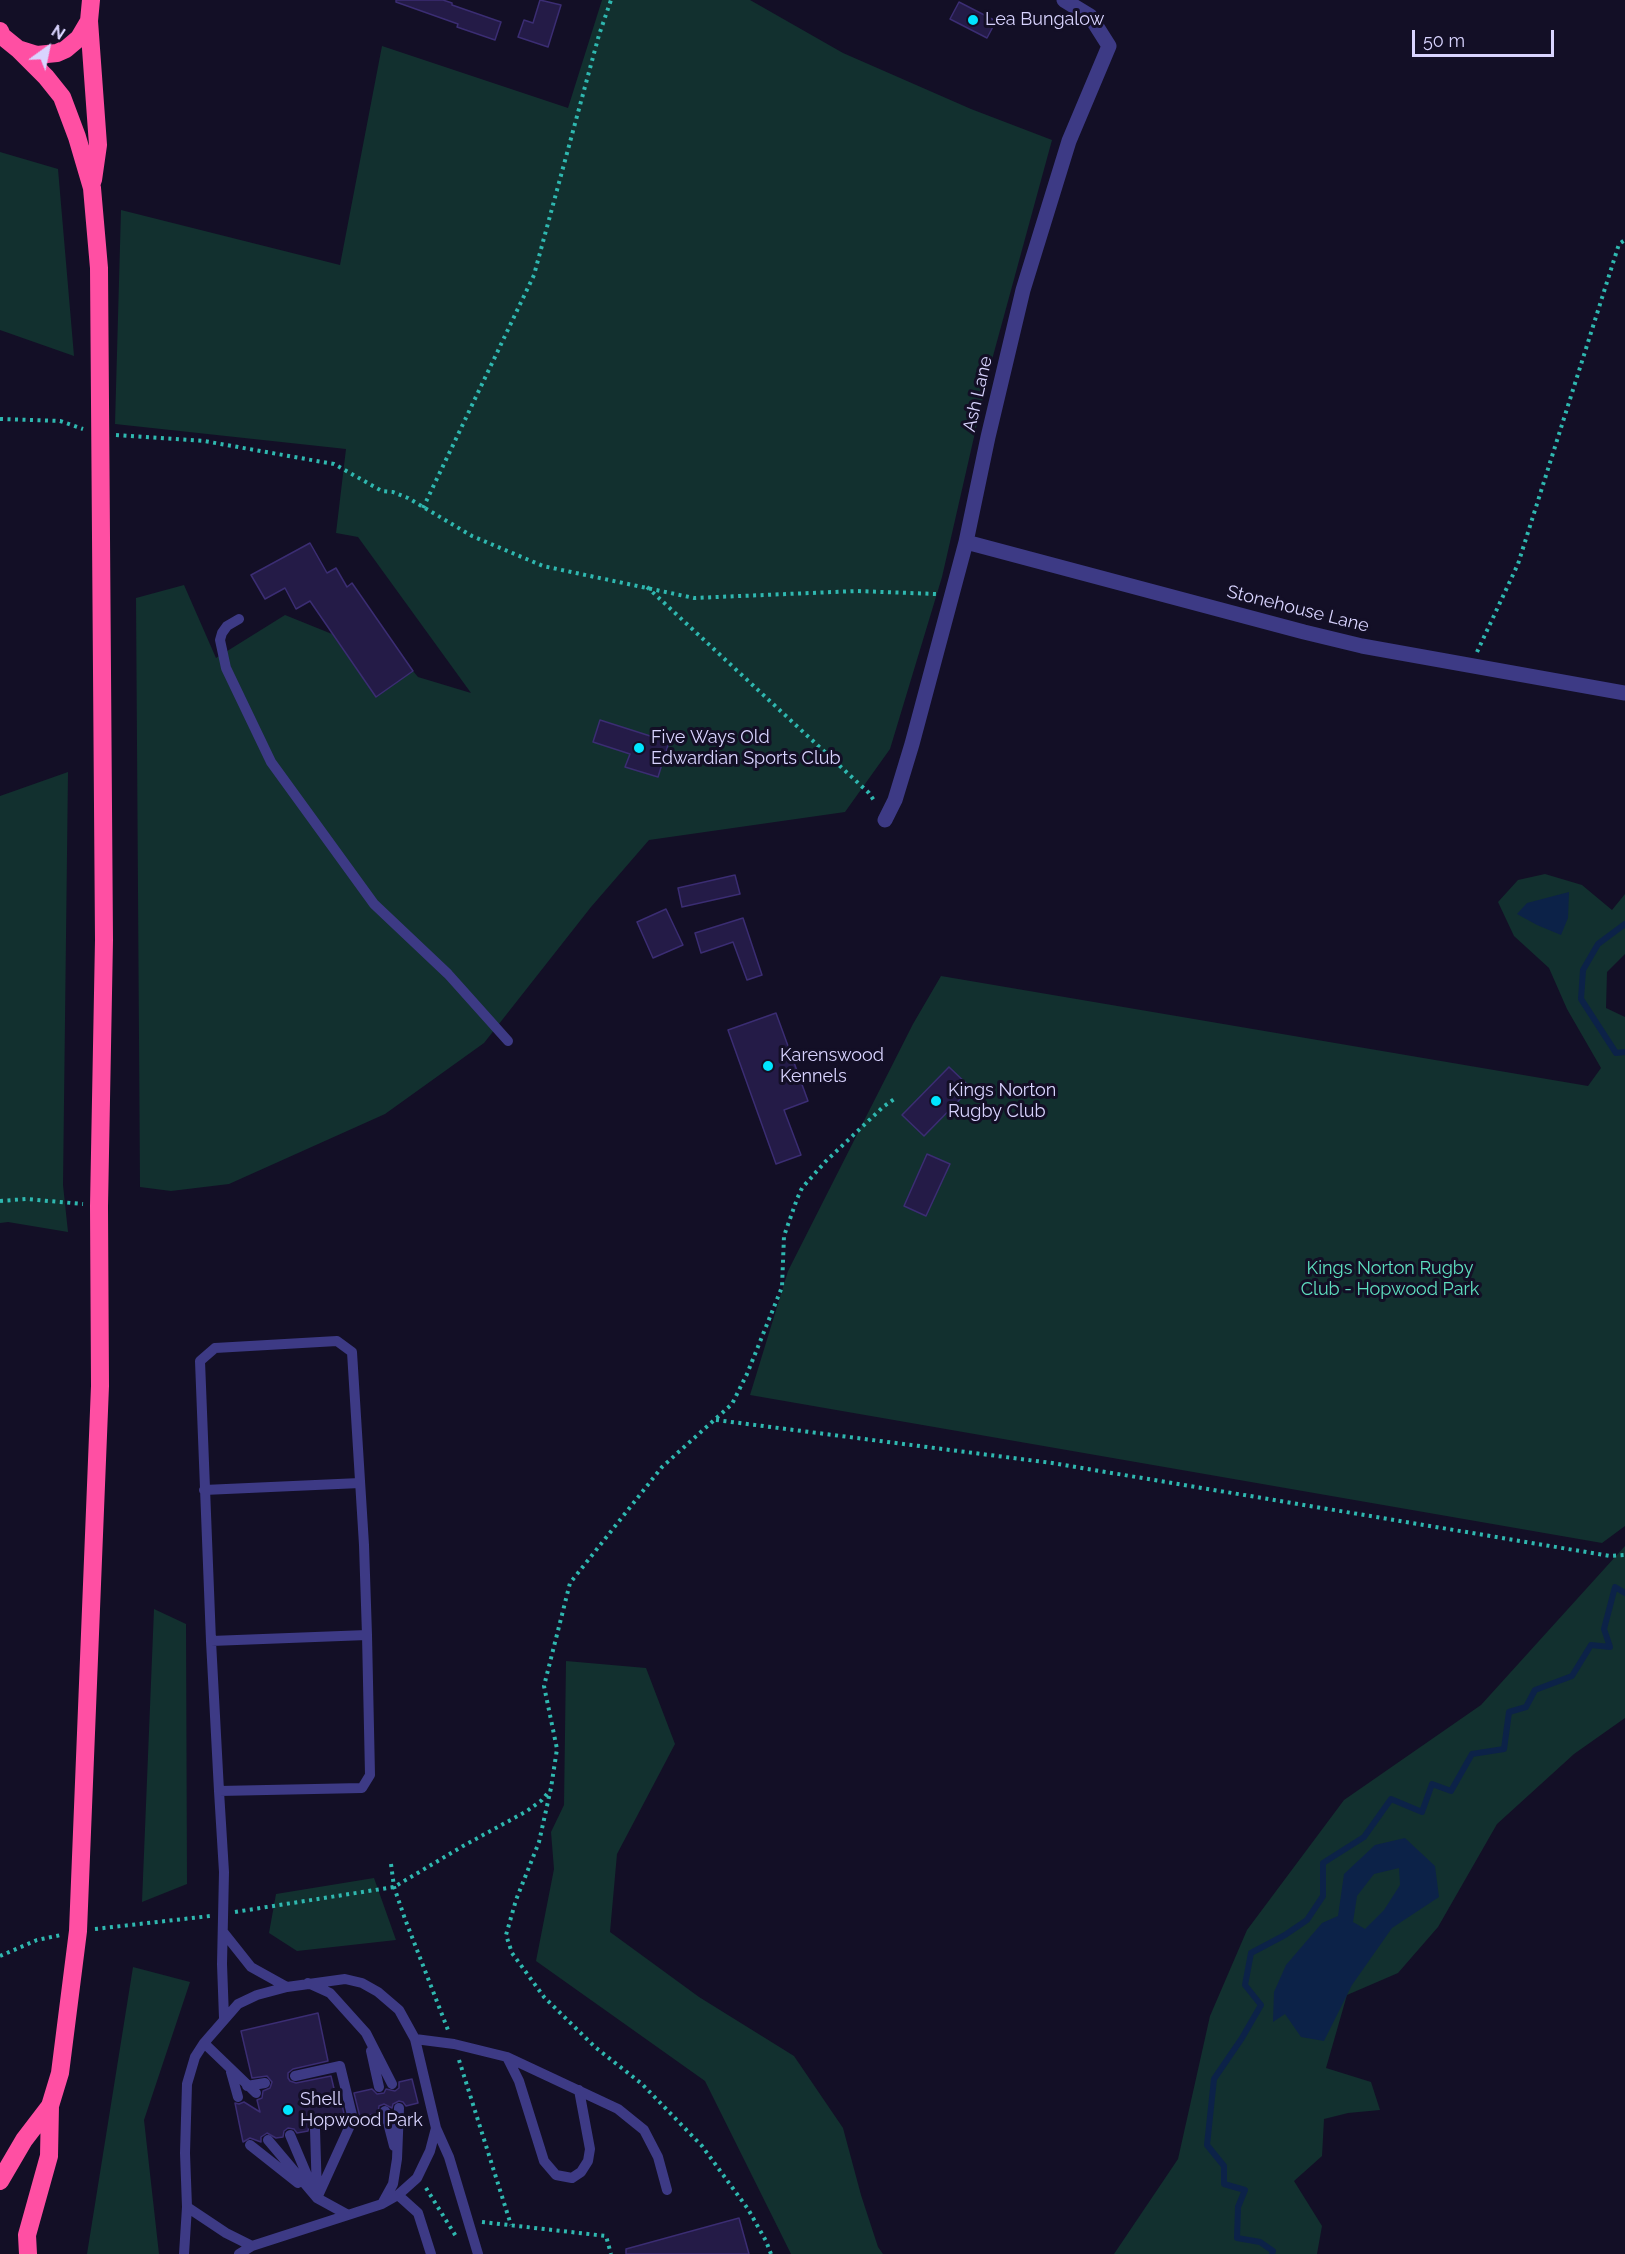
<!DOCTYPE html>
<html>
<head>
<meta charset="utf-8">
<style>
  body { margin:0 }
  #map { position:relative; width:1625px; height:2254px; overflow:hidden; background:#130f26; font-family:Raleway,sans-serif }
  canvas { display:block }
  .north { position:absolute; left:18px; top:18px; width:60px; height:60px; -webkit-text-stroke:4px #130f26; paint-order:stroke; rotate:33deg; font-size:16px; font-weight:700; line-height:24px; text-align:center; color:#d9d4ff }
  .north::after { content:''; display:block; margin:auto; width:21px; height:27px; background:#d9d4ff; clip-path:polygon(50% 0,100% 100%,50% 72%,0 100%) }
  .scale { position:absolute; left:1412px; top:30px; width:142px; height:27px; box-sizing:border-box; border:3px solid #d9d4ff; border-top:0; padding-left:8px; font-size:18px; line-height:21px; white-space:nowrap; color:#d9d4ff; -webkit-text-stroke:4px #130f26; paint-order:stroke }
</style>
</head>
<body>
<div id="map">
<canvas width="1625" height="2254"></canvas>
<div class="north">N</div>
<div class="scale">50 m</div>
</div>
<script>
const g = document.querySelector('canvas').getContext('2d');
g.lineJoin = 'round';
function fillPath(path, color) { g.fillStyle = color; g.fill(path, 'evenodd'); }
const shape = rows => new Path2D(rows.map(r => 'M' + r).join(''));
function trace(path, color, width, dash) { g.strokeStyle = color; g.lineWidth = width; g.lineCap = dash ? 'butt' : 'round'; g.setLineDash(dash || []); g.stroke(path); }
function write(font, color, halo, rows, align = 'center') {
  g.font = font + ' Raleway,sans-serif'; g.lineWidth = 6; g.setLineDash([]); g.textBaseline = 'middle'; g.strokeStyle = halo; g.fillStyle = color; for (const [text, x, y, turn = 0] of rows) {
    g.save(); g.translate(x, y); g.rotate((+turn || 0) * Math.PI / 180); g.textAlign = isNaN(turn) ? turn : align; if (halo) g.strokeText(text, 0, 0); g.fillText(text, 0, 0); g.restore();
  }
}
fillPath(shape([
  [602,0,750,0,843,53,971,109,1052,140,990,367,942,577,890,749,845,812,649,840,591,907,484,1043,385,1114,229,1184,171,1191,140,1187,136,598,184,585,216,658,285,615,332,634,376,697,413,671,418,677,471,693,358,537,336,533,346,449,115,424,121,210,340,265,382,46,568,108],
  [0,152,58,169,74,356,0,330],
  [68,772,63,1185,68,1232,8,1222,0,1223,0,796],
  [1545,874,1582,885,1612,910,1625,894,1625,954,1607,972,1606,1008,1625,1017,1625,1526,1602,1543,750,1395,788,1271,913,1024,941,976,1588,1086,1601,1068,1567,1009,1549,968,1514,936,1498,902,1518,880],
  [1625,1546,1625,1718,1574,1754,1497,1824,1438,1927,1398,1973,1347,1995,1326,2068,1371,2082,1380,2110,1348,2113,1324,2119,1322,2156,1294,2181,1322,2226,1317,2254,1114,2254,1178,2159,1210,2016,1247,1930,1344,1800,1481,1705],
  [154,1609,186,1624,187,1884,142,1902],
  [566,1661,646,1668,675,1744,617,1854,610,1932,699,1997,794,2056,843,2128,861,2195,878,2247,883,2254,791,2254,705,2081,536,1961,554,1869,551,1832,564,1805],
  [374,1878,396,1940,297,1951,269,1933,276,1894],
  [133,1967,190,1982,144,2120,159,2254,87,2254]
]), '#12302f');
fillPath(shape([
  [1569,892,1568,918,1561,935,1537,925,1517,914,1527,903],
  [1405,1838,1435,1866,1439,1897,1392,1928,1352,1985,1324,2041,1301,2037,1285,2014,1273,2022,1274,1992,1286,1965,1322,1923,1338,1916,1344,1874,1375,1845],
  [1399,1868,1400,1885,1384,1910,1365,1929,1353,1922,1357,1896,1374,1874]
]), '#0c2248');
trace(shape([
  [1625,924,1598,944,1583,970,1581,999,1616,1053,1625,1052],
  [1272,2254,1273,2251,1260,2242,1237,2238,1238,2207,1245,2190,1224,2184,1224,2166,1207,2145,1214,2079,1242,2038,1261,2005,1245,1985,1251,1953,1285,1935,1307,1920,1323,1896,1323,1863,1364,1837,1391,1799,1422,1812,1432,1784,1451,1791,1472,1754,1504,1749,1509,1712,1526,1707,1535,1690,1572,1676,1591,1645,1610,1647,1604,1629,1615,1587,1625,1593]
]), '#0c2248', 6);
const building = shape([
  [396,0,443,0,452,3,452,5,501,22,495,40,457,27,458,24,396,2,396,0],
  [540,0,561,5,548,47,518,37,524,20,533,23,540,0],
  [959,2,996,21,987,38,950,19,959,2],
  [310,543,327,573,336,568,347,587,352,583,413,671,376,697,310,601,296,609,285,588,265,599,251,575,310,543],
  [600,720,669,742,658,777,625,767,630,754,593,742,600,720],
  [735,875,740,894,682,907,678,888,735,875],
  [666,909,683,945,653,958,637,922,666,909],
  [743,918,762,975,747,980,733,942,701,953,695,933,743,918],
  [776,1013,808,1101,784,1110,801,1155,776,1164,728,1030,776,1013],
  [949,1067,971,1088,924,1136,902,1115,949,1067],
  [927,1154,950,1164,926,1216,904,1206,927,1154],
  [318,2013,328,2061,293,2069,288,2073,288,2078,290,2081,296,2083,331,2076,336,2097,340,2096,345,2118,344,2121,322,2128,319,2123,314,2122,309,2125,308,2131,297,2133,294,2129,288,2128,284,2131,283,2137,276,2138,267,2133,261,2137,261,2142,250,2138,243,2142,235,2103,239,2104,244,2102,260,2112,257,2100,262,2098,263,2091,270,2088,272,2082,267,2076,252,2078,241,2031,318,2013],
  [412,2079,418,2103,406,2106,403,2102,399,2101,393,2104,392,2108,384,2104,379,2106,378,2113,360,2117,354,2093,372,2089,377,2094,384,2093,386,2089,395,2091,399,2088,399,2082,412,2079],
  [739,2218,749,2254,626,2254,626,2249,739,2218]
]);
fillPath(building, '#241b47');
trace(building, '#3b2d73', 1.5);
trace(shape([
  [0,419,60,421,83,429],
  [116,435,204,441,334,464,382,491,393,492,408,498,472,536,543,566,694,598,857,591,936,594],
  [423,508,534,275,599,35,611,0],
  [647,587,869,793,875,802],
  [1477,652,1518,564,1619,244,1625,240],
  [0,1201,26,1199,83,1204],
  [716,1420,1052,1463,1610,1556,1625,1555],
  [391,1864,394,1887,405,1919,448,2030],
  [235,1912,394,1887,463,1846,527,1811,542,1800,551,1789],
  [95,1929,210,1916],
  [0,1956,37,1940,61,1935],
  [459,2060,511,2225],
  [426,2188,457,2238],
  [482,2222,606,2236,611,2254],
  [771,2254,766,2241,748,2209,702,2146,642,2084,595,2047,544,1997,512,1953,506,1935,516,1900,539,1842,551,1788,557,1749,544,1686,570,1583,662,1467,732,1404,747,1374,782,1287,784,1236,797,1199,802,1188,825,1162,883,1107,897,1097]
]), '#2fb8b0', 4, [3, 4.5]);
trace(shape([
  [239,619,227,626,222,633,220,640,226,668,271,762,374,904,448,974,508,1041],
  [204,1490,360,1483],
  [211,1641,200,1361,215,1348,337,1341,352,1352,364,1545,367,1635],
  [219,1791,362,1788,370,1775,367,1635,211,1641,219,1791,224,1872,222,1964,224,2018],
  [224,1933,251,1967,287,1987],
  [308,1983,330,1993,366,2033,392,2084],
  [415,2039,454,2044,507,2057,618,2109,644,2130,658,2157,667,2190],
  [204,2043,256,2093],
  [371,2051,379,2087],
  [507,2057,519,2081,544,2161,556,2175,572,2178,581,2172,588,2161,590,2149,579,2090],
  [231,2072,238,2097],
  [295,2076,340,2066,353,2119,317,2198],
  [247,2086,265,2083],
  [385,2111,394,2146],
  [436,2128,449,2157,478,2254],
  [315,2129,317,2195],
  [290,2135,312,2187],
  [268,2140,317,2198,348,2215],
  [250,2145,298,2183],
  [398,2195,418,2213,431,2254],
  [382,2204,393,2184,397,2159,399,2108],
  [187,2207,226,2233,252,2246],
  [184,2254,187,2207,185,2153,187,2084,195,2057,204,2043,238,2004,257,1995,287,1987,345,1979,362,1983,378,1992,399,2010,415,2039,436,2128,430,2151,417,2178,398,2195,382,2204,252,2246,239,2254]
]), '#3d3a85', 10);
trace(shape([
  [966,542,1304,632,1362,646,1625,693],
  [885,820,895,800,912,744,966,542,988,437,1023,290,1069,141,1109,46,1090,16,1064,0]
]), '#3d3a85', 15);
trace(shape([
  [89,21,98,145,93,180],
  [0,31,2,36,18,49,37,55,57,53,66,49,79,38,89,21,91,0],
  [18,49,46,77,62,97,77,137,92,188,99,268,104,940,99,1206,100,1386,78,1931,60,2073,50,2106,49,2156,27,2235,28,2254],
  [0,2181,24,2140,50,2106]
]), '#ff4fa3', 18);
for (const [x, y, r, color] of [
  [973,20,6,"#00e5ff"],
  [639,748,6,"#00e5ff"],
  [768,1066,6,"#00e5ff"],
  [936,1101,6,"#00e5ff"],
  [288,2110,6,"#00e5ff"]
]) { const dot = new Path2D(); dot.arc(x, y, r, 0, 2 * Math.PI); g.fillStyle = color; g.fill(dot); trace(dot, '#130f26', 2); }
write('18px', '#d9d4ff', '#130f26', [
  ["Lea Bungalow",985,20],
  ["Five Ways Old",651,738],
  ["Edwardian Sports Club",651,759],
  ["Karenswood",780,1056],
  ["Kennels",780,1077],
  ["Kings Norton",948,1091],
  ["Rugby Club",948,1112],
  ["Shell",300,2100],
  ["Hopwood Park",300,2121]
], 'left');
write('18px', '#d9d4ff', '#130f26', [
  ["Ash Lane",978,394,-77],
  ["Stonehouse Lane",1298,609,14]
]);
write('18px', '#5fe0c0', '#130f26', [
  ["Kings Norton Rugby",1390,1269],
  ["Club - Hopwood Park",1390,1290]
]);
</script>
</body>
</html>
